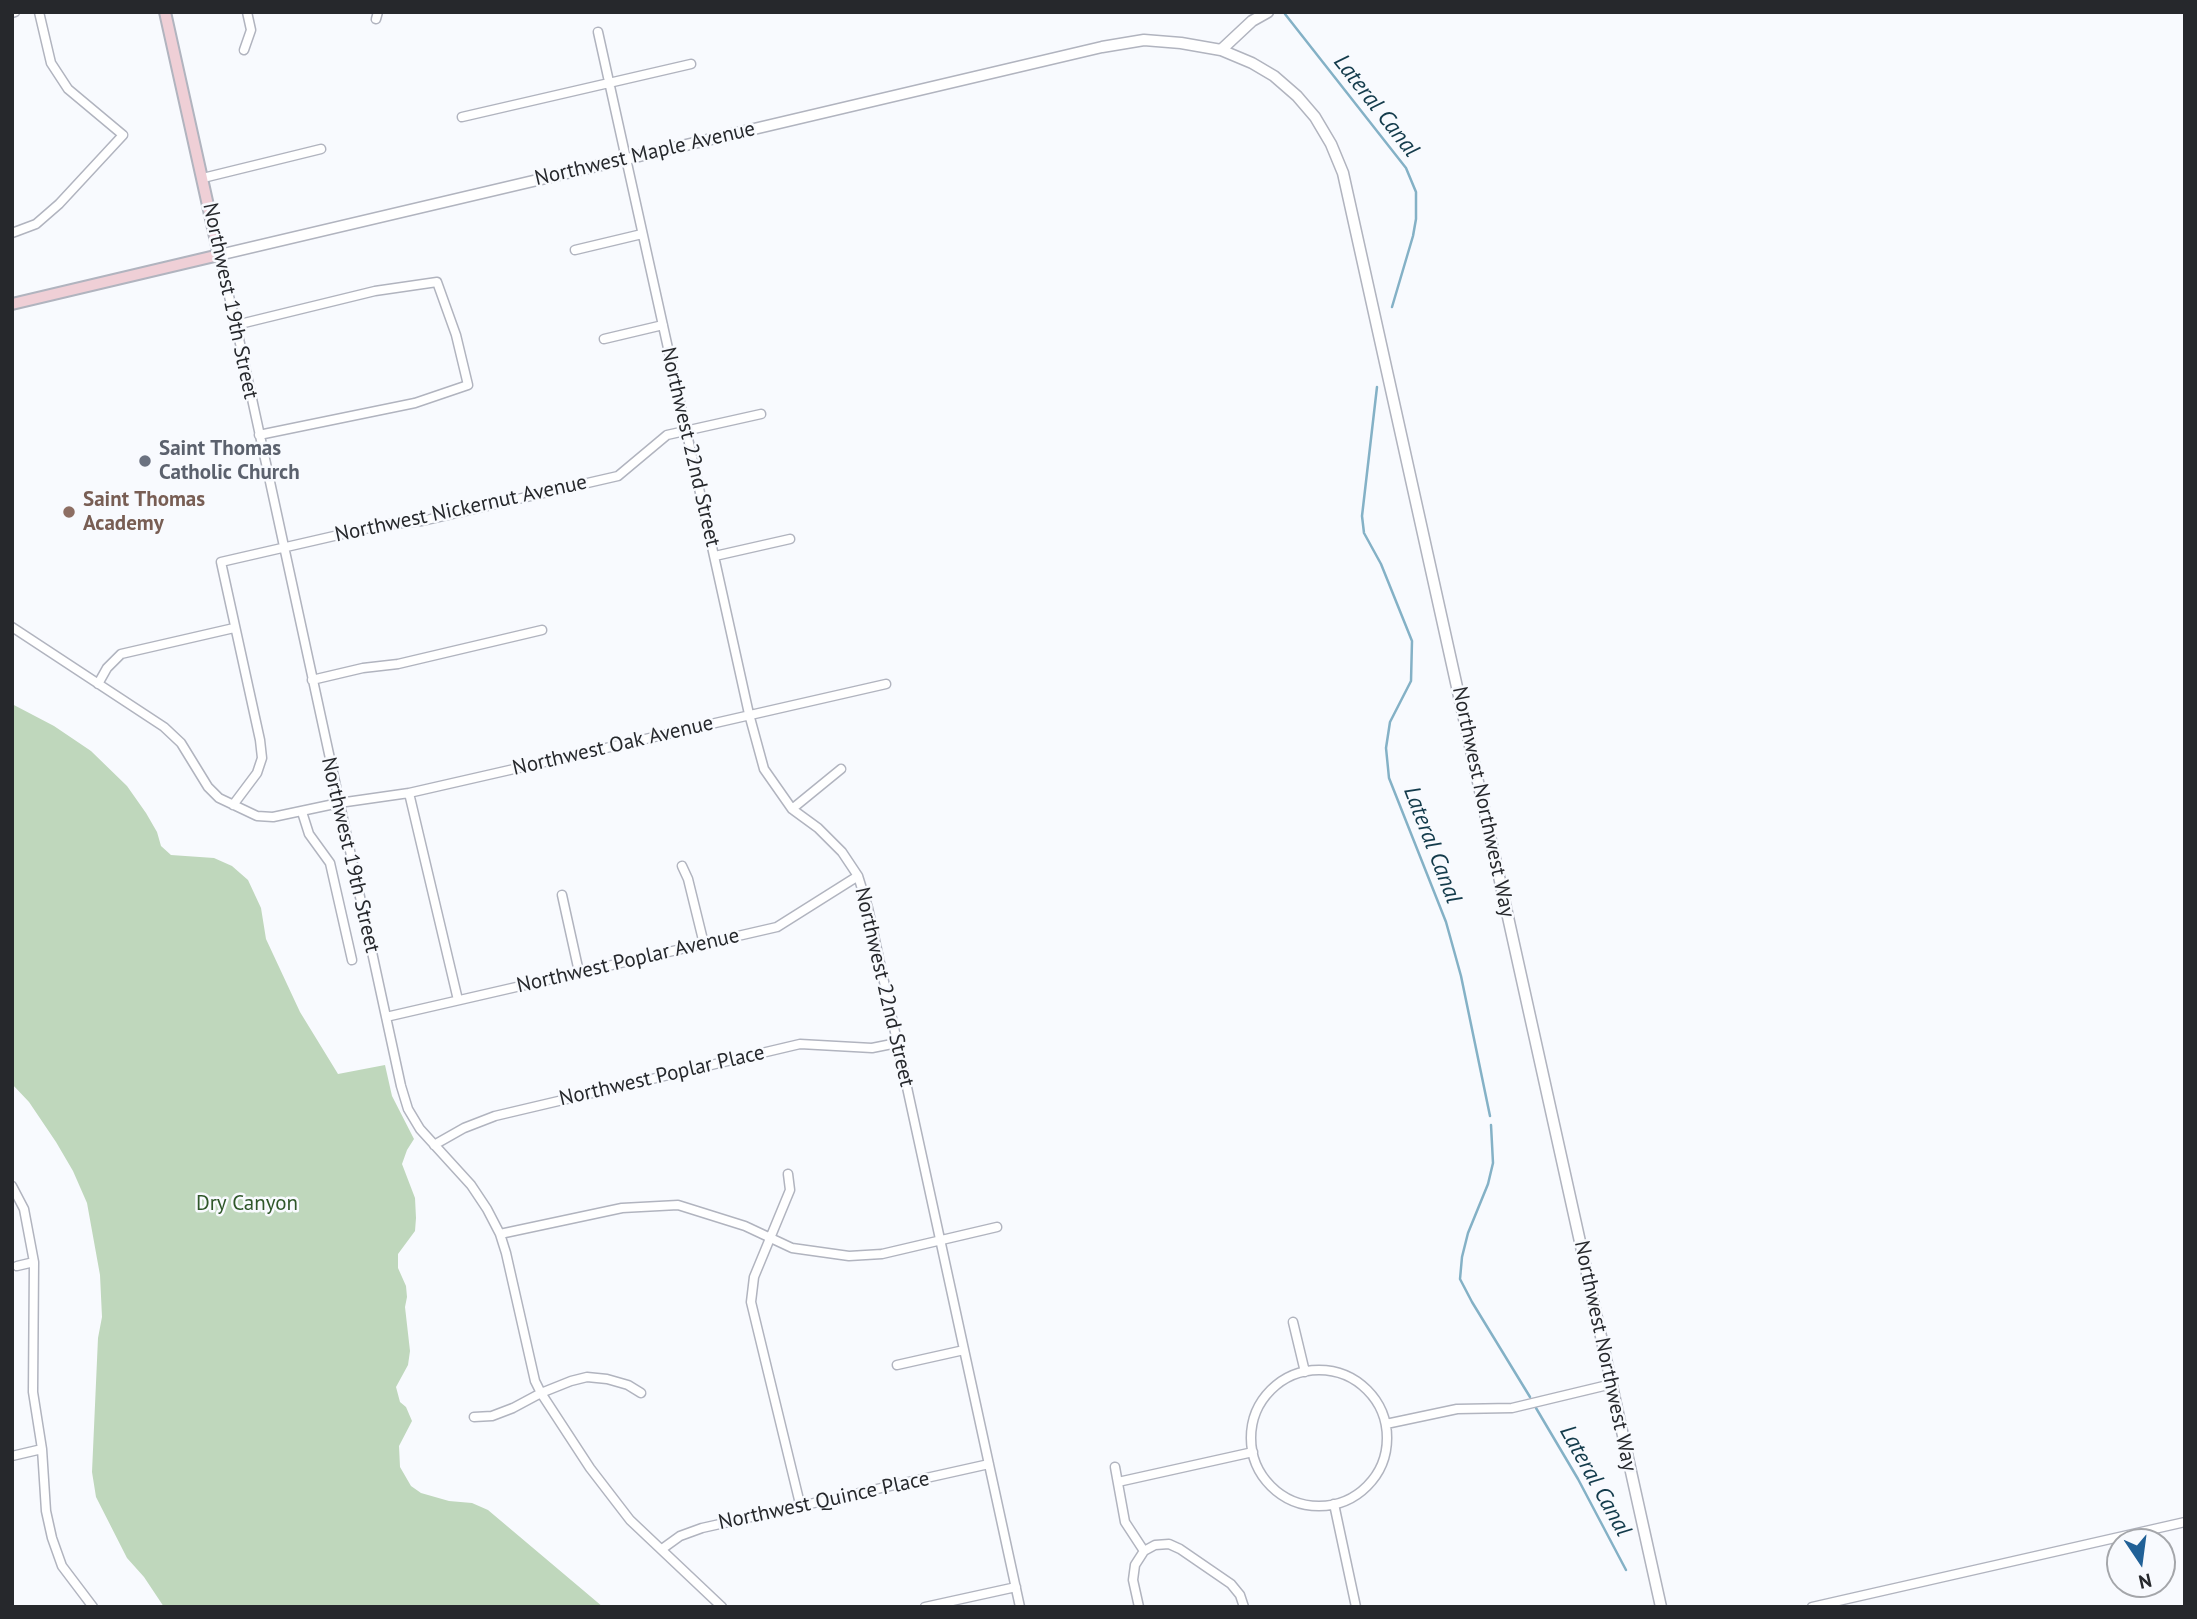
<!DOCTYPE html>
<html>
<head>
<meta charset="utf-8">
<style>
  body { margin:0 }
  #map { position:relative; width:2197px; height:1619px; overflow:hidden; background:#f8fafe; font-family:"PT Sans",sans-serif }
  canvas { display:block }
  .frame { position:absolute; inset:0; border:14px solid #26282c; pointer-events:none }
  .north { position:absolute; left:2106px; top:1528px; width:70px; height:70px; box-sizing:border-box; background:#f8fafe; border:2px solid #a4a6aa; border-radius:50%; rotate:167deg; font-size:19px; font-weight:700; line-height:28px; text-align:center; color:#26282c }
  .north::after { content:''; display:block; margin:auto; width:24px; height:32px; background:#216197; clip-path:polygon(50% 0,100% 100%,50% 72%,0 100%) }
</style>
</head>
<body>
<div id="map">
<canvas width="2197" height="1619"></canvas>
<div class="frame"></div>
<div class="north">N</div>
</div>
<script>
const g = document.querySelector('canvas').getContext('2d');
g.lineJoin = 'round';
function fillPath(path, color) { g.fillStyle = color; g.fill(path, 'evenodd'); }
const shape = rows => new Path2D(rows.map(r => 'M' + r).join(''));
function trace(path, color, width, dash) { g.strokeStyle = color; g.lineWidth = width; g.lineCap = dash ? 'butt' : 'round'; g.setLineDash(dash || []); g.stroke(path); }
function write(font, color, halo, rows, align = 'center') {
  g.font = font + ' "PT Sans",sans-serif'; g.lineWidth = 5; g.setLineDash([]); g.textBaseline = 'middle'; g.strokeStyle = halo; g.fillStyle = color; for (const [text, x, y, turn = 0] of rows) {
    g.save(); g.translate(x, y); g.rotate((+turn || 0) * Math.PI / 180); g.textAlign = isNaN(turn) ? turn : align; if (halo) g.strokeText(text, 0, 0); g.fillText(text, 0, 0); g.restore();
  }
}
fillPath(shape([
  [12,704,54,726,91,751,127,786,146,813,157,832,161,846,171,855,214,858,232,866,248,880,261,908,266,939,300,1012,338,1074,385,1065,392,1096,414,1139,407,1150,402,1164,415,1198,416,1218,415,1231,398,1254,398,1268,406,1286,407,1297,405,1307,410,1351,408,1365,396,1387,400,1402,406,1407,412,1421,399,1446,400,1467,411,1486,421,1493,449,1501,472,1503,488,1510,603,1607,164,1607,144,1577,127,1558,96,1497,92,1472,98,1338,102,1317,100,1275,87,1203,73,1171,56,1142,29,1102,12,1084]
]), '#bfd7bc');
trace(shape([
  [1285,14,1406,168,1416,192,1416,219,1413,236,1392,307],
  [1377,387,1362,516,1364,533,1381,564,1412,641,1411,681,1390,722,1386,748,1389,778,1446,922,1461,976,1490,1116],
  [1491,1125,1493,1163,1488,1184,1468,1233,1462,1257,1460,1279,1472,1302,1530,1397],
  [1536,1408,1578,1479,1626,1570]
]), '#84b1c6', 2.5);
const minor = shape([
  [12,13,15,12],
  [376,19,378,12],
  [598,32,749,714,764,769,792,809,818,828,842,852,858,876,868,908,1020,1607],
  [244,50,251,30,247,12],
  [462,117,691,64],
  [203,178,321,149],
  [12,233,36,224,59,204,123,135,68,89,51,63,39,12],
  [575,250,642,234],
  [219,255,236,325,401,1086,408,1109,420,1129,471,1185,487,1209,500,1234,506,1253,535,1381,541,1393,590,1468,630,1520,722,1607],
  [236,325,375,291,437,282,456,335,468,385,415,403,259,435],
  [604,339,663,325],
  [715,556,790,539],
  [12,627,164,727,181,743,208,787,219,798,257,816,273,817,339,803,409,793,886,684],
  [312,680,363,668,398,664,542,630],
  [98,684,107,668,121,654,234,628],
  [409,793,458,1000],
  [233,805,257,773,262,758,260,740,221,562,382,525,422,521,618,476,667,435,761,414],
  [792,809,841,769],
  [302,812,309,834,330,863,352,960],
  [682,866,688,879,704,944],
  [562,895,579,972],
  [386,1017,777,927,858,876],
  [434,1145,464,1128,495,1116,800,1044,872,1048,897,1043],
  [788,1174,790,1190,754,1277,751,1302,801,1508],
  [12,1186,24,1209,34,1262,33,1392,42,1449,46,1511,52,1538,62,1566,93,1607],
  [500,1234,622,1208,678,1205,745,1226,792,1248,849,1256,882,1254,997,1227],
  [17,1266,34,1262],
  [1293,1322,1305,1372],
  [897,1365,964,1350],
  '1251 1438a68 68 0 1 1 136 0a68 68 0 1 1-136 0Z',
  [474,1417,492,1416,513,1408,541,1393,571,1381,587,1377,607,1379,628,1385,641,1393],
  [1386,1424,1457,1409,1512,1408,1612,1384],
  [12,1456,42,1449],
  [1115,1467,1125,1522,1144,1551],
  [1118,1482,1253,1452],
  [1334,1504,1356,1607],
  [662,1549,680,1536,702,1528,989,1464],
  [925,1607,1016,1587],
  [1139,1607,1133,1580,1135,1565,1144,1551,1155,1545,1169,1544,1180,1549,1231,1584,1240,1595,1244,1607],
  [1812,1607,2185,1522]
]);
const tertiary = shape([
  [1221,50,1252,21,1268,12],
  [219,255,1102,47,1144,40,1181,43,1221,50,1252,63,1274,76,1297,96,1315,117,1331,144,1343,173,1661,1607]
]);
const secondary = shape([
  [12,304,219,255,165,12]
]);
trace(minor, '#b1b4bf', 11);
trace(tertiary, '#b1b4bf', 13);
trace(secondary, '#b1b4bf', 14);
trace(minor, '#fff', 8);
trace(tertiary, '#fff', 10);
trace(secondary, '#efcfd6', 10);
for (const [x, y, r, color] of [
  [145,461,7,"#6b7280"],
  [69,512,7,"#8d6e63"]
]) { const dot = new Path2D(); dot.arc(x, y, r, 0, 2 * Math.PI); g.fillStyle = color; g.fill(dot); trace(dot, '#f8fafe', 2.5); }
write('21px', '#26282c', '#f8fafe', [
  ["Northwest Maple Avenue",645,154,-13],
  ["Northwest 19th Street",230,301,78],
  ["Northwest 22nd Street",690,447,77],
  ["Northwest Nickernut Avenue",461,509,-12],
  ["Northwest Oak Avenue",613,746,-13],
  ["Northwest Northwest Way",1483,802,78],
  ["Northwest 19th Street",350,855,77],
  ["Northwest Poplar Avenue",628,961,-13],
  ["Northwest 22nd Street",884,987,77],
  ["Northwest Poplar Place",662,1076,-13],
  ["Northwest Northwest Way",1605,1356,78],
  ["Northwest Quince Place",824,1501,-12]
]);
write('bold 21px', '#5b616d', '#f8fafe', [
  ["Saint Thomas",159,449],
  ["Catholic Church",159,473]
], 'left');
write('bold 21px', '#785e54', '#f8fafe', [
  ["Saint Thomas",83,500],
  ["Academy",83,524]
], 'left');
write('21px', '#2f5729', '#f8fafe', [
  ["Dry Canyon",247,1204]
]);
write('italic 23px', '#133b4b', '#f8fafe', [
  ["Lateral Canal",1376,106,52],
  ["Lateral Canal",1432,845,69],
  ["Lateral Canal",1595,1481,61]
]);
</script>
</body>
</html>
